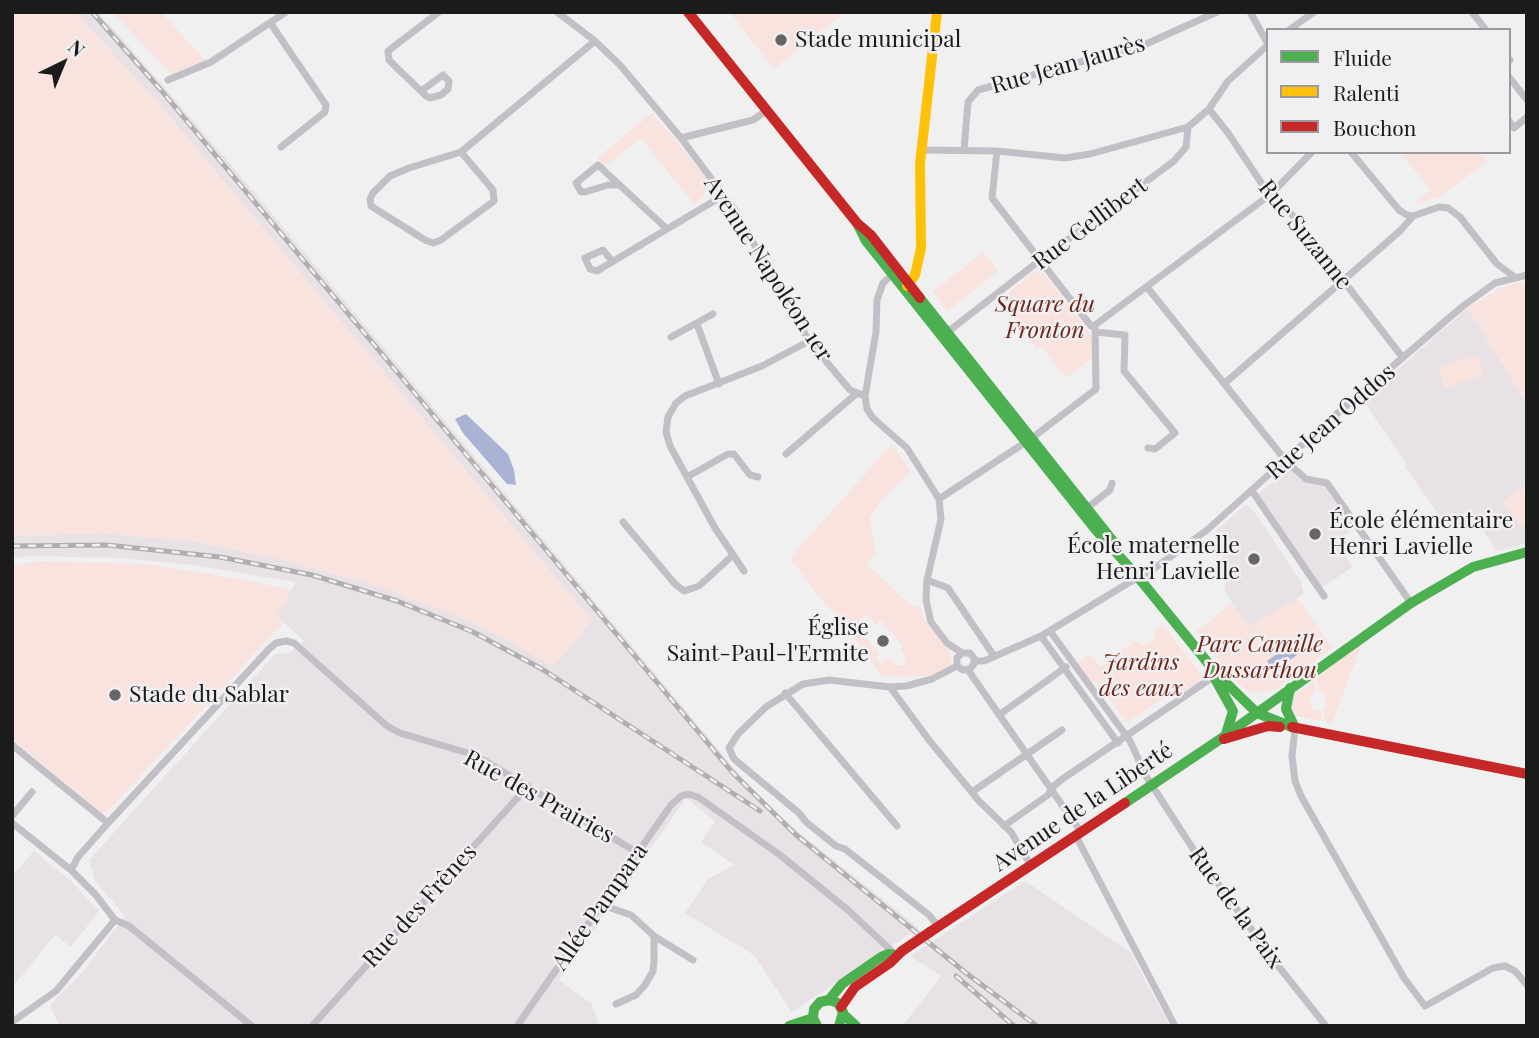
<!DOCTYPE html>
<html>
<head>
<meta charset="utf-8">
<style>
  body { margin:0 }
  #map { position:relative; width:1539px; height:1038px; overflow:hidden; background:#f1f0f1; font-family:"Playfair Display",serif }
  canvas { display:block }
  .frame { position:absolute; inset:0; border:14px solid #1c1b1c; pointer-events:none }
  .legend { position:absolute; left:1266px; top:28px; width:245px; height:126px; box-sizing:border-box; background:#f2eff2; border:2px solid #9c9a9c; margin:0; padding:9px 12px; list-style:none; font-size:21px; color:#1c1b1c }
  .legend li { display:flex; align-items:center; gap:14px; height:35px }
  .legend b { width:35px; border:2px solid #9c9a9c }
  .north { position:absolute; left:28px; top:28px; width:70px; height:70px; -webkit-text-stroke:5px #f2eff2; paint-order:stroke; rotate:43deg; font-size:19px; font-weight:700; line-height:28px; text-align:center; color:#1c1b1c }
  .north::after { content:''; display:block; margin:auto; width:24px; height:32px; background:#1c1b1c; clip-path:polygon(50% 0,100% 100%,50% 72%,0 100%) }
</style>
</head>
<body>
<div id="map">
<canvas width="1539" height="1038"></canvas>
<div class="frame"></div>
<ul class="legend">
<li><b style="height:9px;background:#4caf50"></b>Fluide</li>
<li><b style="height:9px;background:#ffc107"></b>Ralenti</li>
<li><b style="height:9px;background:#c62828"></b>Bouchon</li>
</ul>
<div class="north">N</div>
</div>
<script>
const g = document.querySelector('canvas').getContext('2d');
g.lineJoin = 'round';
function fillPath(path, color) { g.fillStyle = color; g.fill(path, 'evenodd'); }
const shape = rows => new Path2D(rows.map(r => 'M' + r).join(''));
function trace(path, color, width, dash) { g.strokeStyle = color; g.lineWidth = width; g.lineCap = dash ? 'butt' : 'round'; g.setLineDash(dash || []); g.stroke(path); }
function write(font, color, halo, rows, align = 'center') {
  g.font = font + ' "Playfair Display",serif'; g.lineWidth = 5; g.setLineDash([]); g.textBaseline = 'middle'; g.strokeStyle = halo; g.fillStyle = color; for (const [text, x, y, turn = 0] of rows) {
    g.save(); g.translate(x, y); g.rotate((+turn || 0) * Math.PI / 180); g.textAlign = isNaN(turn) ? turn : align; if (halo) g.strokeText(text, 0, 0); g.fillText(text, 0, 0); g.restore();
  }
}
fillPath(shape([
  [75,12,98,12,126,43,239,174,754,792,795,829,919,928,792,1012,754,955,685,913,708,879,734,865,701,842,715,821,686,798,559,980,592,1004,599,1026,59,1026,50,1005,82,973,125,916,95,881,89,860,275,654,290,652,304,641,276,615,296,582,192,565,119,558,31,556,12,558,12,536,100,533,192,541,288,561,377,586,453,614,507,640,553,666,592,621,159,104],
  [1468,308,1527,404,1527,543,1497,551,1469,510,1451,524,1447,517,1442,519,1405,467,1407,465,1363,400],
  [1289,468,1323,483,1356,527,1336,542,1353,567,1321,588,1257,495],
  [1245,505,1254,511,1301,582,1304,594,1248,628,1224,589,1228,575,1222,567,1223,551,1228,546,1216,531],
  [34,851,71,881,99,911,71,947,55,935,16,983,12,982,12,876],
  [1025,881,1130,952,1145,980,1144,983,1146,982,1170,1026,903,1025,941,976,910,956]
]), '#e8e1e6');
fillPath(shape([
  [12,12,75,12,159,104,592,621,553,667,507,640,453,614,377,586,288,561,192,541,100,533,12,536],
  [112,12,161,12,206,61,173,75],
  [730,12,845,12,775,68,772,67],
  [652,113,706,177,708,182,704,194,695,205,641,138,605,166,597,158],
  [1406,152,1480,152,1487,162,1439,197,1412,205,1431,190,1403,156],
  [983,252,998,271,947,311,933,292],
  [1037,270,1041,270,1092,336,1092,359,1066,378,1041,346,1036,348,999,300],
  [1527,281,1527,404,1468,308,1500,288],
  [1478,355,1484,375,1445,388,1438,368],
  [892,444,911,471,883,498,870,518,876,555,866,563,910,605,921,608,924,620,949,651,951,662,949,667,940,674,912,677,882,676,849,631,850,625,827,607,790,558],
  [867,614,876,625,880,621,883,623,903,646,900,649,907,661,904,665,896,665,888,658,881,664,876,657,880,654,864,636,867,632,861,623,859,622],
  [1527,485,1527,523,1521,527,1502,501],
  [39,561,145,564,241,579,292,590,277,615,284,622,107,812,101,812,12,739,12,566],
  [1297,598,1333,648,1274,690,1259,693,1248,691,1234,680,1196,632,1232,603,1248,627],
  [1162,624,1204,678,1199,685,1197,683,1177,696,1171,693,1127,723,1096,681,1088,681,1076,664,1091,654,1101,667,1134,641,1144,645,1153,640,1157,628],
  [1363,641,1332,723,1326,722,1323,709,1326,708,1325,697,1322,691,1319,692,1316,678],
  [1314,681,1316,690,1310,696,1310,703,1312,709,1321,712,1322,721,1296,716,1292,709,1295,694]
]), '#f8e3df');
fillPath(shape([
  [466,414,508,454,514,470,516,485,507,484,463,433,455,419],
  [1303,636,1310,646,1274,671,1267,661]
]), '#aab3d4');
trace(shape([
  [557,12,595,41,620,65,681,138,734,209,809,341,850,390,865,396],
  [1250,12,1268,44],
  [1472,12,1486,30],
  [271,24,326,105,325,112,281,147],
  [1289,30,1314,12],
  [1509,59,1510,60],
  [1509,77,1527,100],
  [168,80,211,62,286,12],
  [421,91,443,75,449,81,448,89,441,95,430,98,426,96,421,91,401,72,389,60,388,51,439,12],
  [1209,109,1228,133,1264,187,1295,218,1403,358],
  [1509,121,1514,128,1527,117],
  [681,138,753,120,766,111],
  [921,150,997,151,1065,158,1090,154,1188,127,1209,109,1228,81,1268,45],
  [964,150,968,102,978,90,1146,44,1217,12],
  [997,151,992,198,1091,326,1095,325,1271,194,1312,152],
  [461,152,493,190,494,201,441,240,433,243,425,240,371,206,370,199,373,193,390,176,409,168,461,152,595,41],
  [1351,152,1399,210,1407,215,1413,216,1439,207,1448,208,1460,217,1497,264,1516,278],
  [618,185,608,185,585,192,581,192,576,183,598,165,667,229],
  [612,261,603,250,585,258,590,269,597,271,724,195],
  [894,273,883,283,877,300,876,332,865,396,867,409,873,418,907,448,939,499,941,519,927,580,926,600,931,622,947,643,962,653,970,653,974,658,974,664,970,669,963,670,957,666,957,658,962,653],
  [1147,287,1286,461,1306,479,1327,483,1411,603],
  [697,324,719,384],
  [1095,332,1125,335,1124,371,1175,433,1155,449,1148,448],
  [945,334,1039,261,1174,161,1186,147,1188,127],
  [671,337,713,314],
  [1225,383,1400,231,1413,216],
  [786,454,856,394],
  [687,477,728,454,734,454,750,475,758,477],
  [1252,491,1324,596],
  [939,499,1032,438,1096,389,1095,325],
  [1087,508,1110,490,1112,483],
  [623,522,675,584,684,591,699,586,732,556],
  [744,571,715,528,670,446,666,432,668,417,676,403,685,396,762,366,809,341],
  [927,580,948,588,994,656],
  [1050,631,1130,741,1146,776,1197,855,1279,967,1326,1026],
  [1041,636,1118,743],
  [974,661,984,661,1041,636,1130,582,1148,573,1207,530,1332,418,1463,306,1495,283,1527,275],
  [968,670,1081,832],
  [890,687,929,740,979,801,1011,832,1031,866],
  [785,693,897,826],
  [999,715,1066,667],
  [1295,728,1292,756,1295,781,1301,796,1404,978,1425,1006,1493,968,1505,966,1515,971,1527,985],
  [12,745,108,823],
  [972,792,1062,730],
  [12,816,32,792],
  [12,823,71,870,95,894,115,920],
  [1004,826,1048,795,1054,786,1061,780,1216,675],
  [1076,836,1175,1026],
  [71,870,78,857,108,823,269,649,276,643,286,641,294,643,387,726,400,733,468,753,485,761,638,853],
  [602,905,631,915,654,936,693,960],
  [115,920,129,926,252,1026],
  [939,927,929,915,845,849,836,846,806,822,799,813,734,759,729,748,738,734,766,707,803,684,829,680,890,687,906,686,932,679,957,666],
  [616,1004,636,995,645,985,653,971,654,961,654,936],
  [12,1022,56,991,115,920],
  [312,1026,528,786],
  [517,1026,671,805,681,796,688,794,698,797,780,855,848,910,895,954]
]), '#c2c0c6', 7);
trace(shape([
  [857,223,866,241,1095,529,1138,577,1217,674,1257,713,1292,727],
  [920,298,1113,541],
  [1213,675,1233,711,1226,734],
  [1290,688,1286,709,1295,728],
  [1125,803,1219,740,1411,603,1473,567,1527,552],
  [829,1000,842,984,881,957,888,954,896,955],
  [843,1014,856,1026],
  [789,1026,813,1018],
  [817,1026,813,1018,814,1009,820,1002,829,1000,838,1003,843,1012,839,1026]
]), '#4caf50', 10);
trace(shape([
  [907,286,915,275,921,248,920,164,937,12]
]), '#ffc107', 10);
trace(shape([
  [688,12,857,223,871,235,920,298],
  [1292,727,1527,774],
  [1224,739,1268,726,1280,727],
  [930,932,1125,803],
  [841,1007,855,987,890,963,902,951]
]), '#c62828', 10);
const rail = shape([
  [92,12,160,89,732,772,795,834,966,973,1037,1026],
  [12,546,107,545,220,557,312,575,397,601,473,632,542,669,760,811],
  [956,976,1014,1026]
]);
trace(rail, '#b0aeb1', 5);
trace(rail, '#f2eff2', 2.5, [8]);
trace(shape([
  [902,951,930,932]
]), '#c62828', 10);
for (const [x, y, r, color] of [
  [781,40,7,"#676667"],
  [1315,534,7,"#676667"],
  [1254,559,7,"#676667"],
  [883,641,7,"#676667"],
  [115,695,7,"#676667"]
]) { const dot = new Path2D(); dot.arc(x, y, r, 0, 2 * Math.PI); g.fillStyle = color; g.fill(dot); trace(dot, '#f2eff2', 2.5); }
write('23px', '#1c1b1c', '#f2eff2', [
  ["Stade municipal",795,40],
  ["École élémentaire",1329,521],
  ["Henri Lavielle",1329,547],
  ["École maternelle",1240,546,"right"],
  ["Henri Lavielle",1240,572,"right"],
  ["Église",869,628,"right"],
  ["Saint-Paul-l'Ermite",869,654,"right"],
  ["Stade du Sablar",129,695]
], 'left');
write('23px', '#1c1b1c', '#f2eff2', [
  ["Rue Jean Jaurès",1068,65,-16],
  ["Rue Gellibert",1090,224,-37],
  ["Rue Suzanne",1305,235,51],
  ["Avenue Napoléon 1er",768,269,57],
  ["Rue Jean Oddos",1331,422,-41],
  ["Rue des Prairies",539,797,29],
  ["Avenue de la Liberté",1083,807,-34],
  ["Rue des Frênes",420,906,-48],
  ["Allée Pampara",600,907,-55],
  ["Rue de la Paix",1236,908,54]
]);
write('italic 23px', '#6c291a', '#f2eff2', [
  ["Square du",1045,305],
  ["Fronton",1045,331],
  ["Parc Camille",1260,645],
  ["Dussarthou",1260,671],
  ["Jardins",1141,663],
  ["des eaux",1141,689]
]);
</script>
</body>
</html>
